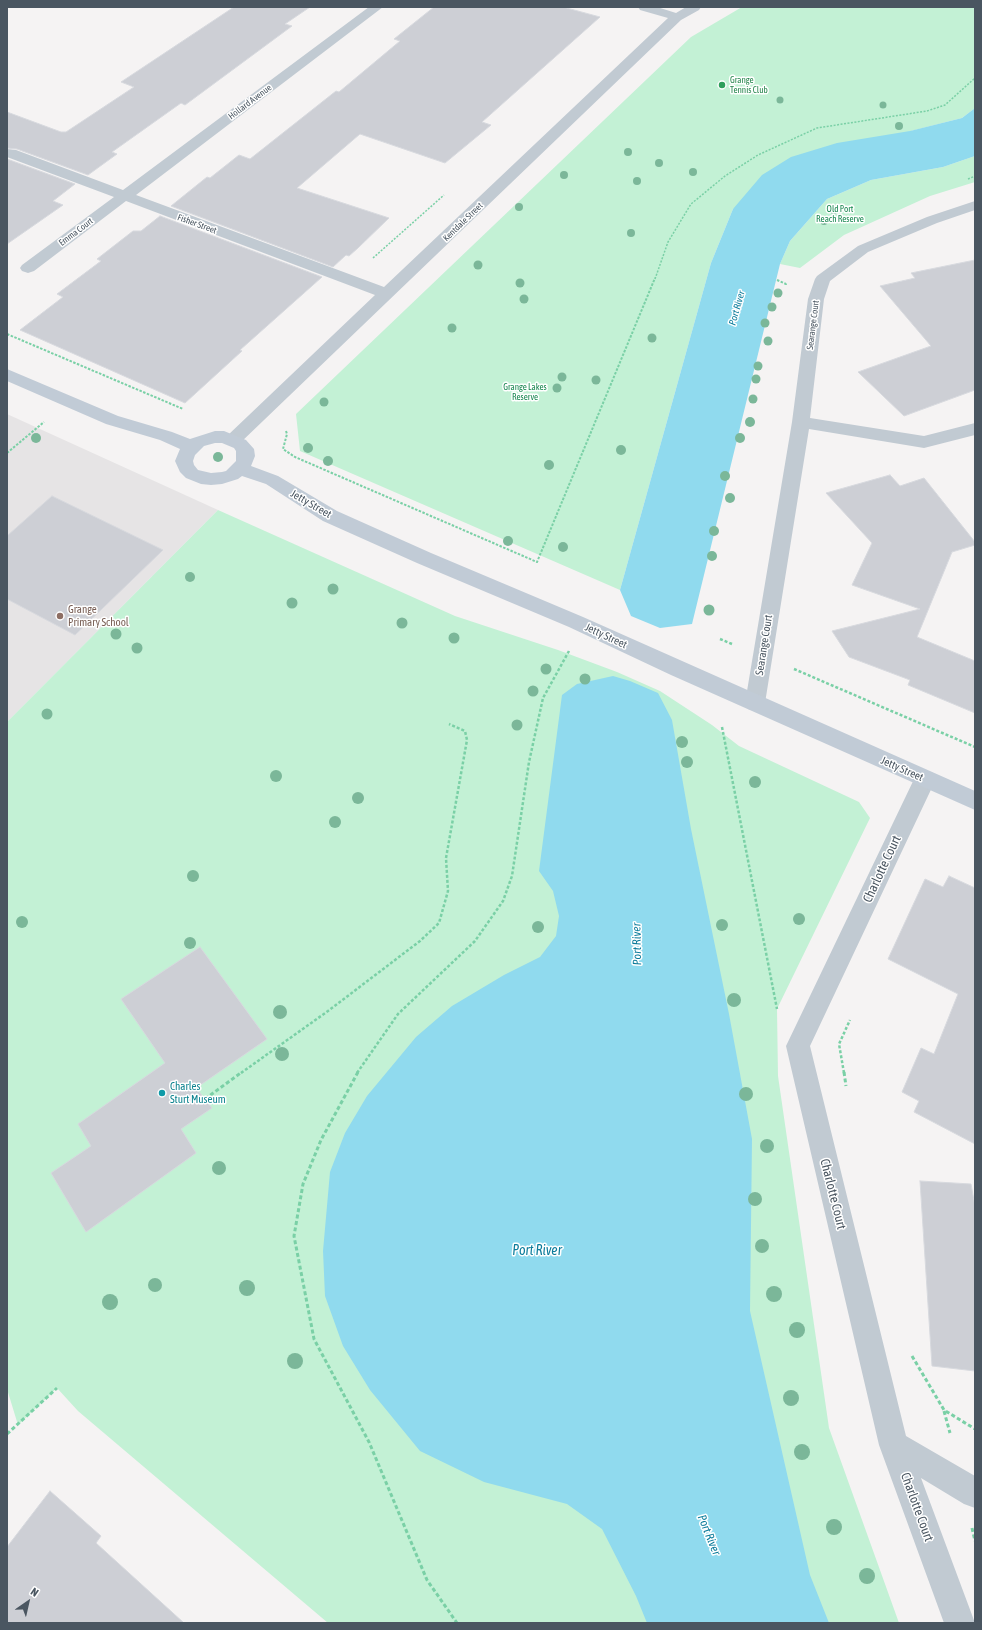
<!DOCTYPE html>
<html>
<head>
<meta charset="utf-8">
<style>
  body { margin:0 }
  #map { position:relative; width:982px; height:1630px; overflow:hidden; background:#f5f3f3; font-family:"Asap Condensed",sans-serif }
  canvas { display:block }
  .frame { position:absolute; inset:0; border:8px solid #4a5661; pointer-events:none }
  .north { position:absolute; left:8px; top:1582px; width:40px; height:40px; -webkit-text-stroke:3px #fff; paint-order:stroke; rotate:34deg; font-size:11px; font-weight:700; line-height:16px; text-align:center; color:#4a5661 }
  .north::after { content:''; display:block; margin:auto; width:14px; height:18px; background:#4a5661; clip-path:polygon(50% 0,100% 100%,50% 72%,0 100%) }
</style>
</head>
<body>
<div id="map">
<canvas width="982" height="1630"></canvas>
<div class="frame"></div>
<div class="north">N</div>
</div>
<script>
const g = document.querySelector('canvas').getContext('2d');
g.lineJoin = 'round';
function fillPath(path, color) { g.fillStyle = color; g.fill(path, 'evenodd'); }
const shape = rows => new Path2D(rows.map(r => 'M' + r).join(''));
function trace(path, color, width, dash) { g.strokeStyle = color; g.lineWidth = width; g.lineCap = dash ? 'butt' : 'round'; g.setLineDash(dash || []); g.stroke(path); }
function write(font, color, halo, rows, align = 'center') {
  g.font = font + ' "Asap Condensed",sans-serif'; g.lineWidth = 3; g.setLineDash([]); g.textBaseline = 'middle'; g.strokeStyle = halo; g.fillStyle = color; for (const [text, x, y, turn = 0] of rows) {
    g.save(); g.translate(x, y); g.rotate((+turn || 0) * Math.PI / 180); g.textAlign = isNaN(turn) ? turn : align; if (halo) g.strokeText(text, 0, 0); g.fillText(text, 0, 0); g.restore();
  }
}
fillPath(shape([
  [7,414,218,510,7,722]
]), '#e6e4e5');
fillPath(shape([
  [742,7,975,7,975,108,962,118,911,131,733,209,711,263,620,590,300,451,296,414,691,37],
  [975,156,975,182,930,196,844,235,800,268,780,264,790,241,827,199,871,180,943,167],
  [218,510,455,616,558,650,617,672,660,691,712,725,739,746,859,802,870,818,777,1009,778,1076,829,1428,899,1623,328,1623,78,1411,57,1388,18,1425,7,1389,7,722]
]), '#c3f1d5');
fillPath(shape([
  [975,108,975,156,943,167,871,180,827,199,790,241,780,264,692,624,660,628,631,616,620,590,711,263,733,209,762,175,791,157,837,143,910,131,962,118],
  [613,676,630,681,658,693,672,720,691,829,729,1014,752,1139,750,1311,810,1575,829,1623,647,1623,636,1596,602,1529,567,1504,484,1482,420,1451,370,1390,343,1346,325,1296,323,1251,330,1172,345,1133,367,1096,416,1037,452,1006,504,975,540,957,556,936,559,916,553,891,539,871,562,695,577,684]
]), '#90daee');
const building = shape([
  [234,7,310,7,285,24,292,26,185,105,181,103,112,152,117,154,88,175,17,149,7,148,7,112,61,132,66,132,134,87,121,82,234,7],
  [434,7,563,7,600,17,482,122,491,125,445,163,360,134,297,188,389,218,358,248,349,256,346,255,333,267,171,206,207,177,210,178,239,155,250,159,336,91,339,92,400,41,394,39,434,7],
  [7,159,75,184,53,201,63,205,7,244,7,159],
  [160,216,322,277,240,350,242,351,185,403,20,330,63,297,57,294,101,261,97,259,133,231,141,231,160,216],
  [975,260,975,390,904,416,858,372,931,346,880,286,915,278,911,273,975,260],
  [890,475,900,486,924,478,975,542,975,545,952,552,917,637,975,661,975,713,908,685,910,680,849,657,832,631,920,609,852,585,872,543,826,493,890,475],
  [52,496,163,550,75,635,7,599,7,536,52,496],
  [949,876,975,888,975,1144,914,1112,919,1101,902,1092,921,1048,934,1054,958,994,888,959,925,879,943,887,949,876],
  [200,947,267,1039,196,1088,212,1108,181,1129,196,1153,86,1232,51,1173,91,1146,78,1124,165,1063,121,999,200,947],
  [920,1181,971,1184,975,1206,975,1371,932,1366,920,1181],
  [50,1491,101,1536,96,1543,184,1623,7,1623,7,1547,50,1491]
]);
fillPath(building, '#cdcfd5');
trace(building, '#d7d9de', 1);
trace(shape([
  [968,179,975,176],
  [373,258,444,195],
  [655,279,668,242,691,204,725,176,758,155,817,128,927,111,945,105,975,78]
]), '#7ad0a6', 1.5, [2, 1.5]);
trace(shape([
  [777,280,786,284,787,283],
  [7,334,183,409],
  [286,431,287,434,283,449,295,457,537,562,655,278],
  [7,453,44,422]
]), '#7ad0a6', 2, [2.5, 1.5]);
trace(shape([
  [720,639,732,644],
  [794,669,975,747],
  [722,727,777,1009],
  [241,1073,328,1011,420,941,439,923,448,891,446,858,467,740,465,731,449,724],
  [357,1073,398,1014,475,941,503,901,512,876,529,762,543,698,569,651],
  [844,1073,839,1044,850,1020]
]), '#7ad0a6', 2.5, [3, 2]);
trace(shape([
  [358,1072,321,1140,303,1184,294,1236,314,1339,369,1442,427,1580,457,1623],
  [844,1072,846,1086],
  [205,1099,242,1072],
  [912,1356,944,1410,975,1429],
  [944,1411,950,1433],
  [7,1434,57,1388],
  [972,1528,975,1541]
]), '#7ad0a6', 3, [4, 2.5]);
fillPath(shape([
  [369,7,383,7,136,195,384,287,668,18,640,10,638,7,657,7,676,13,686,7,701,7,699,10,681,20,239,444,233,446,227,444,224,440,227,436,375,295,126,201,34,271,28,273,22,271,20,268,22,265,114,197,7,157,7,149,16,150,123,190,369,7],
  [975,201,975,210,937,223,868,252,830,281,824,299,810,418,924,436,975,423,975,435,924,448,809,429,765,703,762,709,755,711,748,709,745,703,792,422,808,299,815,279,817,276,858,246,927,217,975,201],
  [925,770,933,773,936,779,810,1046,906,1436,975,1476,975,1508,964,1504,921,1478,975,1623,944,1623,879,1445,786,1046,917,773,925,770]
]), '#c1cad2');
fillPath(shape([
  [7,369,118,416,172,432,190,439,215,431,224,431,246,440,254,449,255,456,251,466,278,476,337,511,431,553,583,617,975,791,975,810,671,675,569,627,417,563,323,521,266,484,242,476,238,479,222,484,211,485,201,484,186,478,180,472,175,461,180,449,160,440,106,424,7,381,7,369],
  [215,443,222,443,234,448,236,451,236,461,226,471,222,472,211,473,198,470,194,465,193,461,195,455,204,446,215,443]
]), '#c1cbd6');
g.fillStyle = '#7bb799';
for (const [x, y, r] of [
  [780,100,3.5],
  [883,105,3.5],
  [899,126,4],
  [628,152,4],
  [659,163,4],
  [693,172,4],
  [564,175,4],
  [637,181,4],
  [519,207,4],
  [834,210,4],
  [824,221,4],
  [631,233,4],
  [478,265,4.5],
  [520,283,4.5],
  [778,293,4.5],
  [524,299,4.5],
  [772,307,4.5],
  [765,323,4.5],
  [452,328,4.5],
  [652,338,4.5],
  [768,341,4.5],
  [758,366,4.5],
  [562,377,4.5],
  [756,379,4.5],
  [596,380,4.5],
  [557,388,4.5],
  [753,399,4.5],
  [324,402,4.5],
  [750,422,5],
  [36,438,5],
  [740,438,5],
  [308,448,5],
  [621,450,5],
  [218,457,5],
  [328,461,5],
  [549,465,5],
  [725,476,5],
  [730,498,5],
  [714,531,5],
  [508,541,5],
  [563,547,5],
  [712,556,5],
  [190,577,5],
  [333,589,5.5],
  [292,603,5.5],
  [709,610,5.5],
  [402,623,5.5],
  [116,634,5.5],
  [454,638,5.5],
  [137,648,5.5],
  [546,669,5.5],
  [585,679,5.5],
  [533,691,5.5],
  [47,714,5.5],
  [517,725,5.5],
  [682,742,6],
  [687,762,6],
  [276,776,6],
  [755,782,6],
  [358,798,6],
  [335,822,6],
  [193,876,6],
  [799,919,6],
  [22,922,6],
  [722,925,6],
  [538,927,6],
  [190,943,6],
  [734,1000,7],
  [280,1012,7],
  [282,1054,7],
  [746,1094,7],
  [767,1146,7],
  [219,1168,7],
  [755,1199,7],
  [762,1246,7],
  [155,1285,7],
  [247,1288,8],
  [774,1294,8],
  [110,1302,8],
  [797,1330,8],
  [295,1361,8],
  [791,1398,8],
  [802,1452,8],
  [834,1527,8],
  [867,1576,8]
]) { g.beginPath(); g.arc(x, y, r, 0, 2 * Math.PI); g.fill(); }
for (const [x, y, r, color] of [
  [722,85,4,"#2e9e5b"],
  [60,616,4,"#8d6e63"],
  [162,1093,4,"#0f9aa8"]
]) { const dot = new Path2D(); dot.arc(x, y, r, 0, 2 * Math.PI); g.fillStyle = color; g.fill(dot); trace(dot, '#fff', 1.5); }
write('9px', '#27864d', '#fff', [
  ["Grange",730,80],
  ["Tennis Club",730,90]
], 'left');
write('9px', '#4a5661', '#fff', [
  ["Hollard Avenue",250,102,-37],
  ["Kentdale Street",463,222,-44],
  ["Fisher Street",197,224,20],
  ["Emma Court",76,232,-37],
  ["Searange Court",813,325,-83]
]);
write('9px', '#17864f', '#fff', [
  ["Old Port",840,209],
  ["Reach Reserve",840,219],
  ["Grange Lakes",525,387],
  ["Reserve",525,397]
]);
write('italic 10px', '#0c7c9b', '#fff', [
  ["Port River",737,308,-74]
]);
write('11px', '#4a5661', '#fff', [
  ["Jetty Street",311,504,30],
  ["Jetty Street",606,636,25],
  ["Searange Court",764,645,-81],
  ["Jetty Street",902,769,24]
]);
write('11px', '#785e54', '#fff', [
  ["Grange",68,610],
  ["Primary School",68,623]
], 'left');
write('11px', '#0d838f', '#fff', [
  ["Charles",170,1087],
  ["Sturt Museum",170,1100]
], 'left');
write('italic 12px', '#0c7c9b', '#fff', [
  ["Port River",637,944,-91],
  ["Port River",709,1535,68]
]);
write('13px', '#4a5661', '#fff', [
  ["Charlotte Court",882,869,-65],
  ["Charlotte Court",833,1194,76],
  ["Charlotte Court",917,1507,70]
]);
write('italic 14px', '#0c7c9b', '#fff', [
  ["Port River",537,1251]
]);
</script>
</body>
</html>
